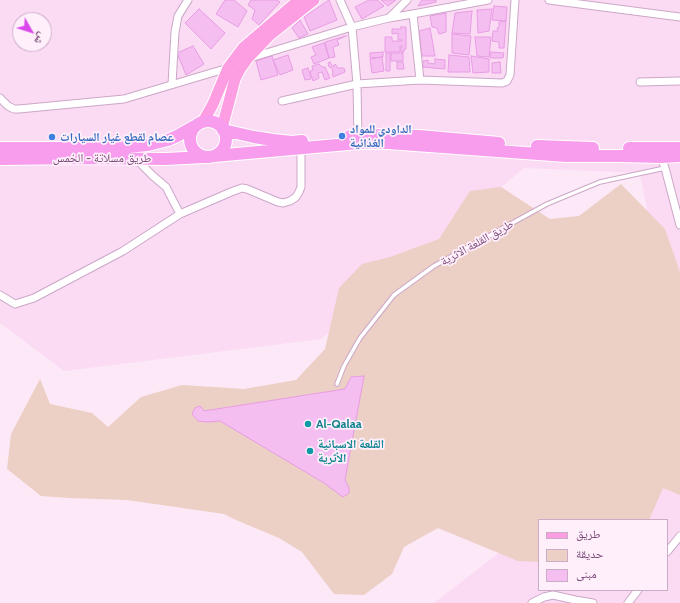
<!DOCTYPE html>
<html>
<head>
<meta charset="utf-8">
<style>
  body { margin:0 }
  #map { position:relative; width:680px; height:603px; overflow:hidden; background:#fde8f7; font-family:Cabin,"Noto Naskh Arabic",sans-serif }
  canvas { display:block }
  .legend { position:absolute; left:538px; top:519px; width:130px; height:72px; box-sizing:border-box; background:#ffeffb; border:1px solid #c9adc7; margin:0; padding:5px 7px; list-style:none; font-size:12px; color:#794a78 }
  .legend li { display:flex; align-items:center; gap:8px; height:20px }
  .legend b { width:20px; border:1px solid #c9adc7 }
  .north { position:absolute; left:12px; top:12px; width:40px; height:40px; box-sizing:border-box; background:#ffeffb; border:1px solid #c9adc7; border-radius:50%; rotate:129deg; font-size:11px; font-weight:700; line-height:16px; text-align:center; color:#794a78 }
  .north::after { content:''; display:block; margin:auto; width:14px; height:18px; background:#da48ec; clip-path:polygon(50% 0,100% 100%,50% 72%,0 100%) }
</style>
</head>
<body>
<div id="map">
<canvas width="680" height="603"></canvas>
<ul class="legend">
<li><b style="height:5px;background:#fe9ee2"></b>طريق</li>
<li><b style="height:11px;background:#eccfc5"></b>حديقة</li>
<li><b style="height:11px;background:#f4bef1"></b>مبنى</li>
</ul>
<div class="north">ش</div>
</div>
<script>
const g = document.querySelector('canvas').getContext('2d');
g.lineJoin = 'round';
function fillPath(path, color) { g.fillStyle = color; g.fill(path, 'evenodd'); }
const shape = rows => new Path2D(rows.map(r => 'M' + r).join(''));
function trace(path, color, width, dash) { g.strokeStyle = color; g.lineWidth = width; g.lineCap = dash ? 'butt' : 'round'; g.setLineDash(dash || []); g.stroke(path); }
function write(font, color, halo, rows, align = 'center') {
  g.font = font + ' Cabin,"Noto Naskh Arabic",sans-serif'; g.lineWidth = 3.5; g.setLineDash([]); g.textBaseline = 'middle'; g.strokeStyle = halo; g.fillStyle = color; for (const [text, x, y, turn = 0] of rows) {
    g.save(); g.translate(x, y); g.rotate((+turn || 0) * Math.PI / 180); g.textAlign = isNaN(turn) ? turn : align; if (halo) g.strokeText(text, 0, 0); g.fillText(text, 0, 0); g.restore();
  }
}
fillPath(shape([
  [0,0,680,0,680,380,640,173,524,168,321,339,64,371,0,323],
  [20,20,44,20,44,44,20,44],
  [680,413,680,603,434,603,539,522,539,590,667,590,667,520,541,520]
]), '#fbdbf3');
fillPath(shape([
  [621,184,665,229,680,272,680,495,663,488,649,520,539,520,539,562,518,561,438,528,404,547,392,574,364,595,334,594,302,552,279,538,236,520,224,514,127,500,69,498,41,496,7,469,11,434,40,379,50,404,92,413,108,427,141,397,182,385,244,389,296,380,325,349,339,288,362,264,390,257,439,239,470,191,501,187,550,219,579,216]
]), '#eccfc5');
const building = shape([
  [225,0,234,0,247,11,238,27,216,14,225,0],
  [251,0,276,0,280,2,259,25,252,19,255,10,248,5,251,0],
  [329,0,337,20,310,31,304,17,329,0],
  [369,0,377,0,384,6,362,19,355,7,369,0],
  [381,0,396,0,388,6,381,0],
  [422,0,436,0,436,2,418,6,422,0],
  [494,6,507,7,506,21,492,20,494,6],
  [199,9,225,33,211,49,185,23,199,9],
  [492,9,489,31,478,33,477,10,492,9],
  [472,11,470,34,452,33,455,13,472,11],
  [446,13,446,32,439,34,437,28,432,27,430,16,446,13],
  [300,20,308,34,299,38,292,28,300,20],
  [506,21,504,48,499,48,499,42,492,41,493,31,498,31,497,28,499,27,499,22,506,21],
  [401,27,406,27,406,49,404,49,404,52,401,52,401,47,402,47,402,46,400,46,400,52,385,52,385,37,392,37,392,41,402,41,402,40,398,40,398,33,392,34,392,29,401,29,401,27],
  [430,28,435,56,422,56,419,31,430,28],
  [452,34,471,36,469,55,452,53,452,34],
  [346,36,337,40,339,45,333,47,335,57,329,58,325,42,346,36],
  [475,37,491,37,489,57,477,56,475,37],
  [324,43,329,58,314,64,311,57,316,55,312,47,324,43],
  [193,46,204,64,186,75,177,53,193,46],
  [383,52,383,57,370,58,370,53,383,52],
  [491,52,504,53,503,58,490,58,491,52],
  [386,53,390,53,390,71,386,71,386,53],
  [391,53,403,53,403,61,391,61,391,53],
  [288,55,293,70,280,75,273,60,288,55],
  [449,55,469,57,470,72,448,72,449,55],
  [272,56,278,75,261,80,256,61,272,56],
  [471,56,489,59,489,72,473,73,471,56],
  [382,57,384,71,372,73,370,59,382,57],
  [435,59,445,60,445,69,423,67,423,61,428,60,428,63,435,64,435,59],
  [330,62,333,67,335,64,338,68,344,68,345,72,333,77,332,74,333,73,332,68,329,67,328,63,330,62],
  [397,62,403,62,404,69,397,69,397,62],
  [500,62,501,73,492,73,492,63,500,62],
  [319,64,322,67,325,67,330,78,325,80,322,72,318,73,319,78,313,81,310,71,313,70,312,66,319,64],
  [308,68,311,79,305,80,302,70,308,68],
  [364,376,345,480,349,488,349,493,343,497,324,483,220,421,208,422,198,421,192,414,195,408,200,406,204,411,345,389,351,377,364,376]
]);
fillPath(building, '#f4bef1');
trace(building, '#e89de4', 1);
const service = shape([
  [337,384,344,366,360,338,394,295,434,266,547,204,600,182,665,168]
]);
const minor = shape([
  [340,0,352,27,357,84,358,139],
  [549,0,680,17],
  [413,14,420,80],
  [389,18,407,0],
  [250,58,352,27,389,18,413,14,488,0],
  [640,82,680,81],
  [172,84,175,32,178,16,188,0],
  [0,98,8,106,14,109,19,109,124,99,228,68],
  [282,101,357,84,420,80,502,83,505,82,507,81,510,75,515,0],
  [660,154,665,168,680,225],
  [136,159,153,176,166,187,180,214],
  [0,295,15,304,34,298,123,251,180,214,231,192,242,188,247,189,278,202,283,203,290,201,296,197,299,192,301,187,301,148],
  [667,552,680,536],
  [532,603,544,597,553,595,575,600,593,603],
  [628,603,638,590]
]);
const primary = shape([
  [203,122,213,104,228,68,243,48,299,0],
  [222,128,235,79,240,69,248,58,270,35,314,0]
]);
const trunk = shape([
  '190 139a18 18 0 1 1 36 0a18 18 0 1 1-36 0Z',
  [223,130,254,137,273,140,292,142,302,141],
  [350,136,388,135,419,136,499,143],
  [537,146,593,148],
  [0,148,115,148,148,145,168,140,177,136,195,126],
  [629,148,680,148],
  [214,156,359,143,388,143,566,156,622,156,660,157,680,156],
  [0,159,84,158,166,159,204,157]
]);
trace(service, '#cca7c8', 5.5);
trace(minor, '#cca7c8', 9);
trace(primary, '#fff', 13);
trace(trunk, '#fff', 14);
trace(service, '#fff', 3.5);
trace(minor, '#fff', 7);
trace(primary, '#fe9ee2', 11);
trace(trunk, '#f89dee', 12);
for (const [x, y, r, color] of [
  [342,136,4,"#3f7fe0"],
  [52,137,4,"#3f7fe0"],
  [308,424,4,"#0f9aa8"],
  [310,451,4,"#0f9aa8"]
]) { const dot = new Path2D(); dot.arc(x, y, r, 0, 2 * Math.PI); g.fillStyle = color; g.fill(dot); trace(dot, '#ffeffb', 1.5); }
write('bold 12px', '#366cbe', '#ffeffb', [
  ["الداودي للمواد",350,129],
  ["الغذائية",350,143],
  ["عصام لقطع غيار السيارات",60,137]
], 'left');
write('12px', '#794a78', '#ffeffb', [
  ["طريق مسلاتة - الخمس",102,158],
  ["طريق القلعة الاثرية",477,243,-29]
]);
write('bold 12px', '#0d838f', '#ffeffb', [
  ["Al-Qalaa",316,424],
  ["القلعة الاسبانية",318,444],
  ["الأثرية",318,458]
], 'left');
</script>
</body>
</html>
